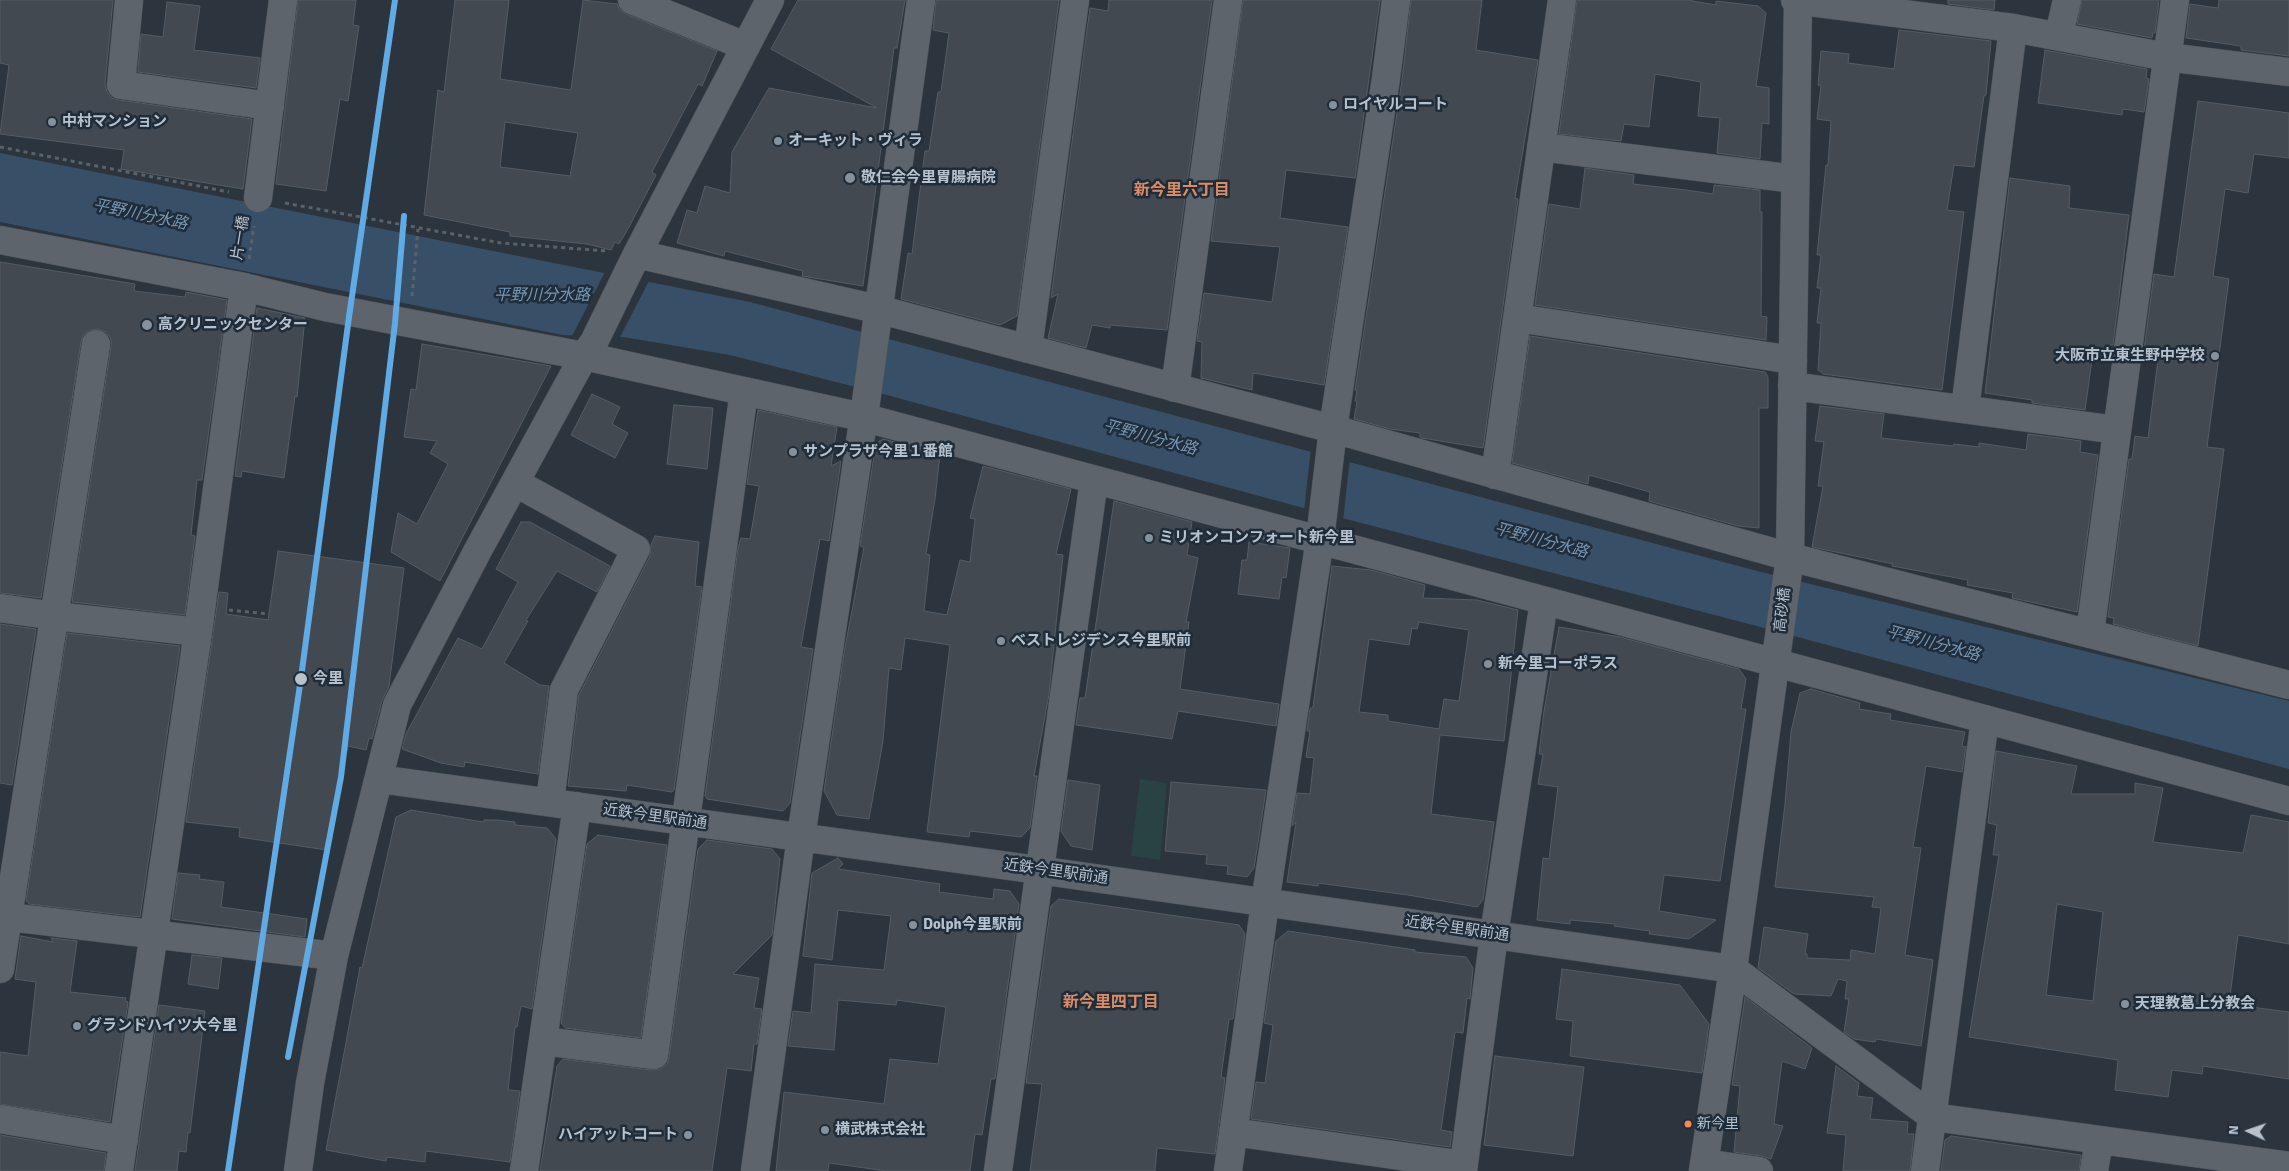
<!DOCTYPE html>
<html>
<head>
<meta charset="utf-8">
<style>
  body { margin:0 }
  #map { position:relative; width:2289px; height:1171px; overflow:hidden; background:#2c353d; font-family:Signika,sans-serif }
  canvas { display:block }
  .north { position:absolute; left:2224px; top:1106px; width:50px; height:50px; -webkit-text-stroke:4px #1f2c39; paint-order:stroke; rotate:273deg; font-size:14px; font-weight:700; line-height:20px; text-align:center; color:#b7c2cd }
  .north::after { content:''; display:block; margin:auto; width:18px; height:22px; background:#b7c2cd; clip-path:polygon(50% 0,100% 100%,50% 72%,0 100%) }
</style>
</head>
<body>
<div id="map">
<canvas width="2289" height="1171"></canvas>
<div class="north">N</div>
</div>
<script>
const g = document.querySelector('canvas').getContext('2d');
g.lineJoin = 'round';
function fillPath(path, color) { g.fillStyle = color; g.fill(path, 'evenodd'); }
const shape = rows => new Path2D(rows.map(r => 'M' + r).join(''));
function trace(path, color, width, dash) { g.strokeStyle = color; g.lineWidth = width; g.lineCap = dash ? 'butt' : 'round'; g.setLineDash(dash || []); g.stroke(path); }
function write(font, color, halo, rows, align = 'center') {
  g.font = font + ' Signika,"Noto Sans JP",sans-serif'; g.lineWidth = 5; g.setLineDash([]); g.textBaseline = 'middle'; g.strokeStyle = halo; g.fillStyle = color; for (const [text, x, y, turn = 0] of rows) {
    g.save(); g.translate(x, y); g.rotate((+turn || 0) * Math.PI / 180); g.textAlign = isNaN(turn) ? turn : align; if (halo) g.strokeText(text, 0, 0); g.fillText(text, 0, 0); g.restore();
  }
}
fillPath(shape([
  [1140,779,1167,783,1160,860,1131,856]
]), '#294344');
fillPath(shape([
  [0,153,750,302,1761,572,2289,701,2289,769,1753,625,1300,507,883,394,730,355,623,337,563,335,0,222]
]), '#375068');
fillPath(shape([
  [606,270,650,279,619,339,571,338],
  [1311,448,1350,458,1343,521,1304,511]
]), '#2c353d');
const building = shape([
  [0,0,113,0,105,84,107,92,112,98,119,100,252,119,243,189,121,169,124,150,0,134,9,65,0,63,0,0],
  [298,0,356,0,353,25,359,26,348,101,340,99,326,191,276,184,298,0],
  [455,0,509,0,500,79,571,90,583,0,617,4,620,10,626,14,717,51,702,86,698,84,652,172,656,175,629,227,619,244,615,242,611,250,587,244,510,236,510,232,424,215,438,90,444,92,455,0],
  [505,122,578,133,570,176,500,167,505,122],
  [798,0,905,0,897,48,894,48,863,286,802,276,803,271,725,251,724,256,677,243,687,210,697,213,705,186,730,193,732,152,769,88,877,108,771,49,798,0],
  [936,0,1059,0,1017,316,1000,325,901,299,908,253,912,254,925,151,929,151,938,92,941,92,949,33,933,30,936,0],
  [1109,0,1212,0,1167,330,1110,325,1110,328,1092,325,1086,348,1048,338,1058,294,1051,298,1090,8,1108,11,1109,0],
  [1243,0,1380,0,1355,178,1286,170,1280,218,1348,227,1324,385,1253,373,1252,390,1201,378,1202,342,1197,341,1204,293,1272,302,1280,247,1211,241,1243,0],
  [1411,0,1482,0,1476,50,1538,60,1515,198,1518,199,1483,448,1422,438,1420,437,1420,433,1390,429,1354,419,1357,402,1355,401,1357,391,1355,390,1402,80,1411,0],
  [1577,0,1687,0,1716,5,1716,1,1758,6,1766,13,1756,86,1769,88,1769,124,1762,123,1760,159,1717,153,1720,118,1698,116,1701,82,1655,74,1649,127,1624,124,1621,141,1559,134,1577,0],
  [1948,0,1995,0,1994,10,1948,4,1948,0],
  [2082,0,2159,0,2155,33,2153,33,2152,38,2077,24,2082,0],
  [2219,0,2289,0,2289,56,2241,50,2241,46,2186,38,2190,4,2218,8,2219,0],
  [167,2,200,6,194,50,260,58,256,88,138,72,141,34,163,37,167,2],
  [1899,30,1991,41,1986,95,1984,96,1974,167,1954,165,1947,210,1964,212,1942,390,1823,374,1818,370,1821,323,1817,323,1821,288,1817,288,1821,255,1817,255,1826,165,1828,165,1831,121,1817,119,1821,86,1818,85,1821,51,1849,54,1848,63,1894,69,1899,30],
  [2045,50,2147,69,2146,78,2149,79,2144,112,2123,109,2122,115,2038,103,2045,50],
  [2198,101,2289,113,2289,158,2254,154,2248,193,2225,189,2213,276,2229,279,2207,447,2224,449,2198,646,2113,624,2114,618,2108,617,2129,459,2132,459,2135,436,2148,438,2159,352,2144,350,2154,274,2174,277,2198,101],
  [1585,168,1634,175,1633,184,1686,190,1713,194,1714,185,1760,190,1760,212,1762,212,1761,316,1767,317,1766,340,1535,305,1549,204,1580,209,1585,168],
  [2010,178,2070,186,2069,208,2129,215,2113,345,2110,345,2107,362,2092,360,2085,410,2032,403,2032,400,1985,393,2010,178],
  [0,262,135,284,134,291,185,297,186,292,227,300,202,480,197,480,191,535,195,536,185,615,72,602,111,346,111,339,106,332,98,329,90,330,84,334,81,342,41,598,0,593,0,262],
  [257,308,305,318,297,397,295,396,284,478,242,471,241,477,235,476,257,308],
  [1530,336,1765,372,1768,377,1768,408,1759,408,1759,528,1738,526,1649,501,1650,492,1589,475,1588,484,1512,463,1530,336],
  [422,344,551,366,440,581,391,552,398,513,417,524,448,464,430,453,437,441,404,437,411,389,416,390,422,344],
  [592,394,620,407,612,424,628,433,615,458,571,435,592,394],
  [674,405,713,408,707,469,667,464,674,405],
  [1820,406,1884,414,1881,438,1953,446,1954,444,1979,447,1979,443,2026,450,2028,434,2081,441,2080,452,2098,455,2077,612,2012,598,2013,593,1967,585,1968,580,1892,566,1893,564,1812,547,1823,486,1818,486,1824,442,1815,441,1820,406],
  [758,410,837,427,831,466,841,461,829,541,820,539,809,601,801,647,813,649,790,803,783,811,707,799,705,796,738,548,741,538,750,539,759,486,747,484,758,410],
  [883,439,940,454,935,499,926,554,930,555,924,611,947,615,960,560,970,562,975,519,970,518,983,466,1071,489,1056,554,1063,555,1049,694,1034,776,1037,776,1030,828,1021,837,970,831,969,837,927,832,950,645,905,638,901,670,889,668,883,741,869,819,837,815,824,791,844,653,864,547,860,546,876,443,883,439],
  [1114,501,1192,522,1187,555,1198,558,1186,622,1189,622,1180,689,1279,704,1276,726,1178,711,1172,739,1076,725,1080,698,1085,698,1114,501],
  [521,522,530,522,610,566,597,592,557,571,526,620,528,621,504,663,540,685,549,686,538,774,465,762,464,767,441,763,402,749,406,734,458,638,482,649,518,582,496,569,521,522],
  [655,536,699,542,695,586,702,587,674,790,672,792,627,785,626,791,568,786,579,695,650,556,651,545,655,536],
  [1249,542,1290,548,1286,578,1282,577,1279,599,1238,594,1242,560,1247,560,1249,542],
  [278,551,404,568,389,686,382,701,372,739,369,738,366,750,348,746,327,850,239,837,240,828,186,822,219,592,228,593,226,614,268,620,278,551],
  [1332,566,1371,570,1425,585,1423,598,1477,600,1518,610,1504,741,1440,735,1431,814,1494,822,1483,900,1477,907,1408,895,1318,883,1318,886,1287,882,1296,822,1292,826,1297,793,1310,794,1314,758,1306,757,1310,731,1307,731,1310,709,1313,707,1332,566],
  [1419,622,1469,630,1459,701,1444,699,1439,729,1388,721,1388,715,1359,712,1369,639,1409,645,1412,628,1417,629,1419,622],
  [0,624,36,629,12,785,0,783,0,624],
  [1559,627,1620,637,1739,669,1746,679,1741,709,1746,709,1720,881,1664,875,1659,911,1716,920,1689,939,1649,934,1650,931,1614,926,1615,924,1570,920,1570,924,1537,920,1543,858,1549,859,1558,787,1538,784,1543,754,1539,754,1544,711,1559,627],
  [67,633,180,646,140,917,29,904,26,900,67,633],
  [1811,689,1860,703,1859,709,1891,714,1890,720,1965,732,1962,746,1966,747,1962,772,1926,766,1913,847,1921,848,1905,955,1933,960,1921,1046,1876,1039,1875,1042,1854,1039,1844,1032,1849,999,1845,999,1847,981,1838,979,1831,996,1794,994,1758,968,1764,927,1808,934,1805,954,1807,954,1807,958,1850,960,1851,950,1875,954,1881,908,1872,907,1874,897,1775,887,1785,804,1791,732,1800,693,1811,689],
  [1996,751,2077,766,2071,794,2135,794,2135,783,2163,788,2153,842,2243,853,2251,815,2289,822,2289,944,2238,935,2229,1004,2289,1012,2289,1079,2203,1066,2202,1074,2172,1070,2168,1097,2115,1090,2118,1060,1969,1037,1999,855,1993,855,1997,825,1988,823,1996,751],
  [2057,904,2103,912,2093,1001,2046,995,2057,904],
  [1068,780,1100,785,1092,850,1071,846,1061,831,1068,780],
  [1171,782,1266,790,1254,868,1247,877,1227,874,1228,866,1206,864,1207,855,1165,851,1171,782],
  [411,810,483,822,484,820,497,820,515,822,515,825,547,828,556,839,532,1009,521,1006,517,1027,515,1027,508,1090,520,1091,510,1162,426,1151,425,1162,387,1157,386,1161,326,1150,360,967,362,968,396,817,411,810],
  [598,835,667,845,641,1038,565,1028,561,1023,587,844,598,835],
  [707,840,772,849,780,859,772,935,733,974,759,978,754,1008,762,1009,757,1044,754,1044,751,1071,727,1068,712,1171,540,1171,557,1066,563,1059,652,1070,660,1069,667,1064,669,1057,698,849,707,840],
  [838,858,843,864,838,869,940,884,939,892,993,899,994,889,1010,891,1019,904,995,1079,991,1079,982,1135,975,1134,970,1171,887,1171,829,1163,828,1171,776,1171,784,1092,884,1104,890,1059,938,1064,946,1007,897,1000,896,1005,838,1000,834,1050,788,1046,793,1011,811,1013,815,964,884,970,891,916,838,910,832,960,803,956,812,873,838,858],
  [178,873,200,875,199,879,224,882,221,907,307,919,305,937,172,919,178,873],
  [1059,899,1239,925,1245,934,1233,1019,1229,1019,1221,1077,1225,1078,1215,1154,1157,1148,1155,1171,1030,1171,1042,1084,1026,1083,1051,906,1059,899],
  [1288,931,1415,950,1415,952,1466,957,1473,968,1470,999,1467,998,1463,1033,1455,1032,1441,1130,1452,1132,1450,1147,1251,1119,1256,1082,1265,1083,1273,1025,1264,1023,1276,941,1288,931],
  [21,936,53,942,51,938,77,941,70,992,126,998,125,1001,128,1002,110,1122,0,1104,0,1052,28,1056,36,982,15,979,21,936],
  [192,955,222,958,218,989,188,984,192,955],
  [1562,969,1680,985,1709,1024,1702,1073,1570,1056,1573,1021,1556,1019,1562,969],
  [1745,997,1812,1048,1805,1069,1782,1061,1774,1124,1783,1126,1771,1159,1761,1156,1734,1152,1740,1086,1732,1085,1745,997],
  [159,1005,205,1011,190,1133,188,1132,186,1152,179,1151,177,1171,135,1171,159,1005],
  [1495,1056,1584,1067,1573,1156,1484,1145,1495,1056],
  [1836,1066,1859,1083,1857,1096,1873,1098,1870,1119,1908,1122,1907,1134,1914,1134,1910,1171,1843,1171,1846,1135,1827,1133,1836,1066],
  [0,1135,106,1153,104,1171,0,1171,0,1135],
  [1951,1136,2081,1155,2079,1171,1941,1171,1945,1140,1951,1136]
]);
fillPath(building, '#424950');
trace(building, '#545c65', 1);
const minor = shape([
  [129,0,121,85,270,106],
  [632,0,745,46],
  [1795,0,2013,28,2167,57,2289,72],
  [2059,35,2067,0],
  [1541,147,1795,179],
  [258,198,283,0],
  [0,240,244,287,325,307,419,325,584,356,862,417,2289,801],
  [637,254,877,309,1333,429,1790,557,2289,685],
  [1517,318,1793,360],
  [1028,349,1075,0],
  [1792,386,2117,430],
  [1175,388,1228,0],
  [1965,409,2013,28],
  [1495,475,1562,0],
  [516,483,636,549,564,690,550,802],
  [0,608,55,616,198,632],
  [2090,633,2175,0],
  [379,779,1038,870,1733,969,1933,1117,2289,1166],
  [0,916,334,956],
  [0,969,96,344],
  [543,1041,654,1055,744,391],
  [0,1119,124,1140],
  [1233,1132,1464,1165],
  [1704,1163,1759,1171],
  [119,1171,198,632,244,287],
  [298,1171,310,1083,334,956,397,705,477,552,584,356,594,342,637,254,770,0],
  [524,1171,577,806],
  [755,1171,801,837,866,402,921,0],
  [998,1171,1094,480],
  [1228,1171,1265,903,1320,539,1333,429,1386,78,1396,0],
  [1463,1171,1494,935,1544,601],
  [1703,1171,1733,969,1790,557,1798,0],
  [1925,1171,1985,719],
  [2094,1171,2099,1140]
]);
trace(minor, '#4b5157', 29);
trace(shape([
  [0,147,229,192],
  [285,203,501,243,607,251],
  [249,259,254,226],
  [412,296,418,229],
  [229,610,269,614]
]), '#5a6267', 3, [4, 4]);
trace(minor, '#5d646b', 28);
trace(shape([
  [288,1057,341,777,395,323,404,216],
  [228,1171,301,678,349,317,395,0]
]), '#61abe5', 6);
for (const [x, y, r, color] of [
  [1333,105,5,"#86919b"],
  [52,122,5,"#86919b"],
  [778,141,5,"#86919b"],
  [850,178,6,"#86919b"],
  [147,325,6,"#86919b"],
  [2215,356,5,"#86919b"],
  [793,452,5,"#86919b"],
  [1149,538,5,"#86919b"],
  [1001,641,5,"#86919b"],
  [1488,664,5,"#86919b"],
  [301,679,7,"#b7c2cd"],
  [913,925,5,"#86919b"],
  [2125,1004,5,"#86919b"],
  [77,1026,5,"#86919b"],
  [1688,1124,4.5,"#f88751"],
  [825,1130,5,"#86919b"],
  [688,1135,5,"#86919b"]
]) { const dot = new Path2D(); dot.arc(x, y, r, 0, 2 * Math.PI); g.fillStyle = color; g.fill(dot); trace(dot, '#1f2c39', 2); }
write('14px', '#b7c2cd', '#1f2c39', [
  ["新今里",1697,1124]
], 'left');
write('bold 15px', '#b7c2cd', '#1f2c39', [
  ["ロイヤルコート",1343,105],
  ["中村マンション",62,122],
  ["オーキット・ヴィラ",788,141],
  ["敬仁会今里胃腸病院",861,178],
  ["高クリニックセンター",158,325],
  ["大阪市立東生野中学校",2205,356,"right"],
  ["サンプラザ今里１番館",803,452],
  ["ミリオンコンフォート新今里",1159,538],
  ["ベストレジデンス今里駅前",1011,641],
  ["新今里コーポラス",1498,664],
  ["Dolph今里駅前",923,925],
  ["天理教葛上分教会",2135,1004],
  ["グランドハイツ大今里",87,1026],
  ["横武株式会社",835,1130],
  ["ハイアットコート",678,1135,"right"]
], 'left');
write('15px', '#b7c2cd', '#1f2c39', [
  ["片一橋",241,238,-81],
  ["高砂橋",1783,610,-83],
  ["近鉄今里駅前通",655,817,8],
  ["近鉄今里駅前通",1056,872,8],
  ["近鉄今里駅前通",1457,929,8]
]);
write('bold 15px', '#b7c2cd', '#1f2c39', [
  ["今里",313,679]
], 'left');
write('bold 16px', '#dc8c64', '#1f2c39', [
  ["新今里六丁目",1182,191],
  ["新今里四丁目",1111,1003]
]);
write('italic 16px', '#7696b2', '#1f2c39', [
  ["平野川分水路",140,215,12],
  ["平野川分水路",542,296],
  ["平野川分水路",1150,438,15],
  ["平野川分水路",1541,541,15],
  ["平野川分水路",1933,644,15]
]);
</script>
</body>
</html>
